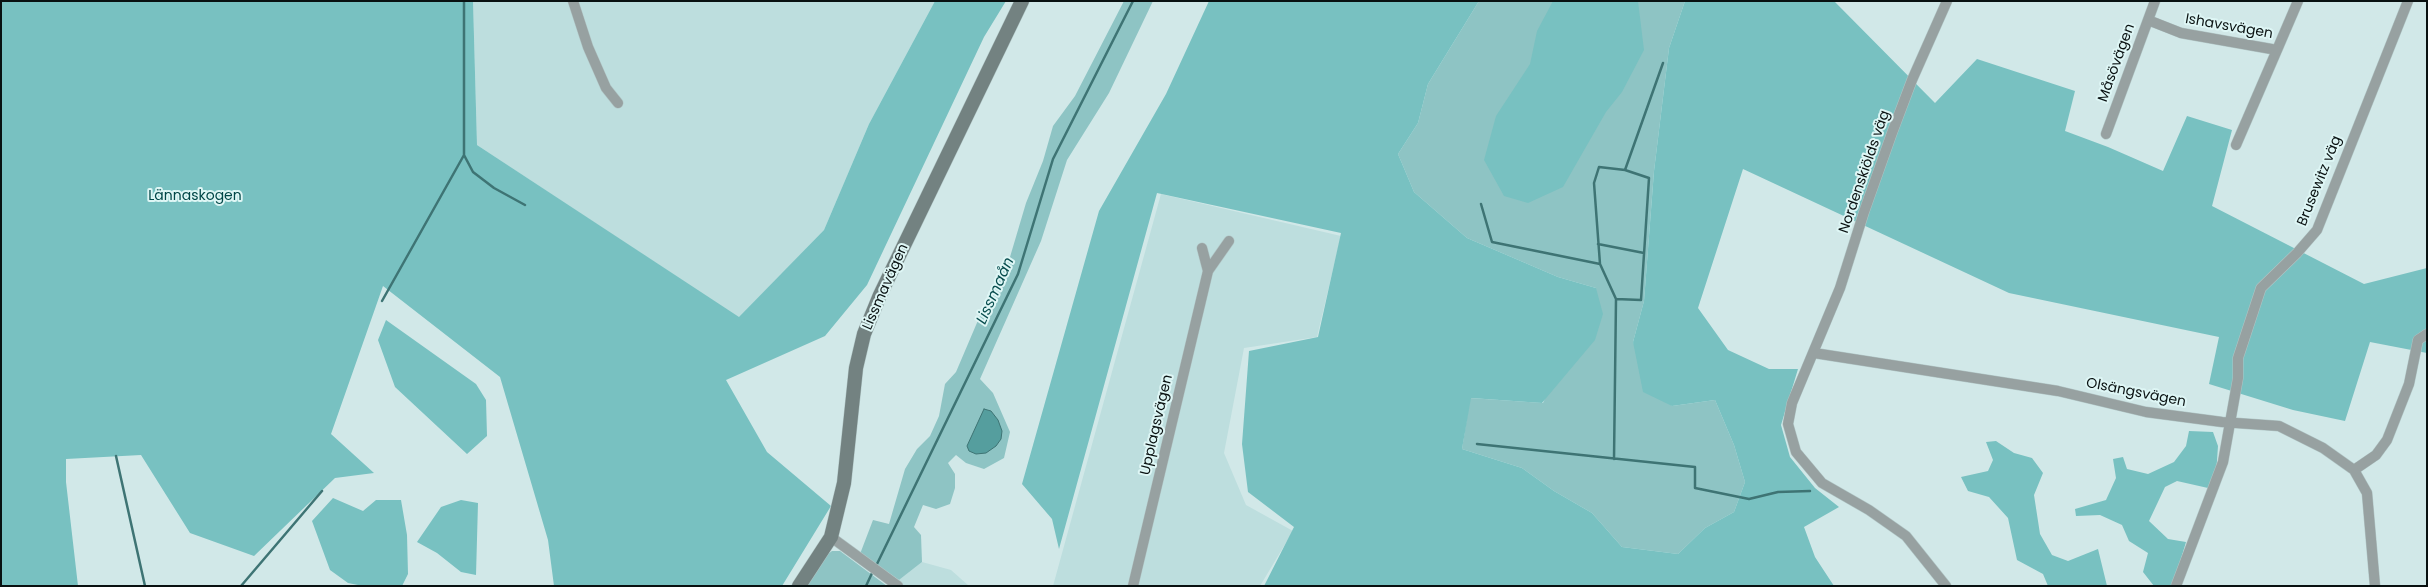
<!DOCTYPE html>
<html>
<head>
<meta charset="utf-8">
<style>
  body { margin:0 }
  #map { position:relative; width:2428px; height:587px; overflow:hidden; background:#d1e8e8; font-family:Poppins,sans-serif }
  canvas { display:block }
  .frame { position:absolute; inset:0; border:2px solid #091111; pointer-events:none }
</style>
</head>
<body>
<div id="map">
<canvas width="2428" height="587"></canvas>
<div class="frame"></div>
</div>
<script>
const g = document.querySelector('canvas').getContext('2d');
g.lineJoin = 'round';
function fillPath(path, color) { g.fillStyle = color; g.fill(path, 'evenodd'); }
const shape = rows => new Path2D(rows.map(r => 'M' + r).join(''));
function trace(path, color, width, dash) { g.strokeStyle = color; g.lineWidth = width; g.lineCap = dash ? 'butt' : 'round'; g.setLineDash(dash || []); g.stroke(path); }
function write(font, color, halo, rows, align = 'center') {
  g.font = font + ' Poppins,sans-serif'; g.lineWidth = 4; g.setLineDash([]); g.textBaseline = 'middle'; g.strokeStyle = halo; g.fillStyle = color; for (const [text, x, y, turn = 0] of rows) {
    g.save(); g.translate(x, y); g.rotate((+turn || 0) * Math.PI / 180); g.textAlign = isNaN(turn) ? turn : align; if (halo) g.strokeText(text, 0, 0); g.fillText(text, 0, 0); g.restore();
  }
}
fillPath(shape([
  [473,1,935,1,869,124,824,230,739,318,477,145],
  [1161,194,1341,236,1317,337,1244,348,1224,453,1246,505,1293,531,1260,586,1053,586],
  [922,562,951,570,969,586,887,586,899,580]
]), '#bddede');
fillPath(shape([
  [1124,1,1153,1,1109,93,1067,160,1041,241,980,379,993,393,1010,432,1004,458,984,469,966,463,956,455,948,463,955,474,955,488,950,504,936,509,923,505,914,527,921,535,922,562,899,580,860,554,873,520,889,524,905,469,917,449,930,436,939,416,945,384,956,372,979,318,1010,257,1026,203,1043,161,1053,126,1075,96],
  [1479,1,1685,1,1669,48,1654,171,1644,301,1633,342,1672,406,1715,400,1734,445,1745,482,1734,512,1705,528,1678,554,1622,547,1592,513,1554,491,1522,468,1462,449,1470,398,1543,403,1596,288,1558,277,1467,238,1414,192,1398,154,1418,123,1428,84],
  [832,551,840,551,887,586,806,586,825,556]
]), '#8ec4c4');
fillPath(shape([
  [1,1,473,1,477,145,739,317,824,230,869,124,935,1,1006,1,984,37,867,285,825,336,726,380,767,452,831,506,782,586,554,586,548,540,500,377,383,286,331,434,374,473,335,478,254,556,190,533,141,455,66,459,66,482,78,586,1,586],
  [1209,1,1479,1,1428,84,1418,123,1398,154,1414,192,1467,238,1558,277,1596,288,1603,314,1595,340,1542,403,1471,398,1462,449,1522,468,1554,491,1592,513,1622,547,1678,554,1705,528,1734,512,1745,482,1734,445,1715,400,1672,406,1643,392,1633,342,1644,301,1654,171,1669,48,1685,1,1834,1,1935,103,1977,59,2075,91,2065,131,2108,147,2163,171,2187,116,2232,130,2212,206,2364,284,2427,268,2427,353,2370,342,2345,421,2293,410,2209,384,2219,337,2009,293,1743,169,1698,308,1728,350,1769,369,1798,369,1781,425,1790,457,1815,488,1839,507,1804,527,1815,557,1834,586,1264,586,1294,527,1248,492,1242,444,1249,351,1318,337,1341,233,1157,193,1059,549,1052,519,1022,484,1099,211,1166,94],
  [1553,1,1638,1,1644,50,1622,92,1606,112,1563,187,1528,203,1504,196,1484,160,1496,116,1530,64,1537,31],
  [386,320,476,384,486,400,487,436,467,454,395,387,378,340],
  [2189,431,2213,432,2218,446,2216,475,2208,488,2177,481,2165,487,2149,521,2168,539,2186,542,2173,586,2154,586,2143,572,2148,553,2129,541,2122,525,2100,515,2076,516,2075,509,2106,500,2116,478,2113,459,2123,457,2127,469,2148,474,2174,462,2186,446],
  [1996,441,2014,453,2032,458,2043,473,2034,495,2040,534,2052,555,2068,561,2098,549,2107,586,2048,586,2043,574,2017,560,2008,518,1989,497,1968,491,1961,477,1988,471,1993,460,1986,442],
  [333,498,363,511,376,500,401,500,407,535,408,574,402,586,363,586,348,583,330,570,312,521],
  [461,500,478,503,476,575,461,572,437,553,417,542,441,507]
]), '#78c1c1');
const water = shape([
  [984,409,991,411,998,420,1002,431,1001,439,996,446,986,453,976,454,969,451,967,446,984,409]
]);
fillPath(water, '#559e9e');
trace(water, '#3e7474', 1);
trace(shape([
  [464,1,464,155],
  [1481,204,1492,242,1600,264],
  [1598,244,1644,253],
  [1616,299,1641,300,1649,178,1625,170,1663,63],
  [382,301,464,155,473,172,494,188,525,205],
  [1477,444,1695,467,1695,488,1749,499,1778,492,1810,491],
  [116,456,145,586],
  [1614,459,1616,299,1600,264,1594,183,1599,167,1625,170],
  [876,566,1018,274,1053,159,1133,1],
  [241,586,322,491],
  [866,586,873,571]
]), '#3e7474', 2.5);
const street = shape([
  [573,1,588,47,606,88,618,103],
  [2148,20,2181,33,2277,50,2236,145],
  [2277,50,2298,1],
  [2106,134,2155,1],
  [1202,248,1208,271],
  [1814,353,2058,391,2146,412,2222,422,2279,426,2323,448,2354,470,2367,493,2375,586],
  [2354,470,2376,455,2387,440,2409,384,2418,340,2427,334],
  [831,537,898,586],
  [1133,586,1208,271,1229,241],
  [1946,586,1906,536,1869,510,1822,483,1796,452,1788,424,1792,403,1840,288,1864,212,1892,133,1912,80,1947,1],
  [2176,586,2223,462,2238,378,2238,358,2261,288,2297,253,2317,230,2408,1]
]);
const secondary = shape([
  [799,586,831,537,844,483,856,368,864,334,880,295,1022,1]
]);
trace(street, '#b1c6c6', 11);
trace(secondary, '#b1c6c6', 15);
trace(street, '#97a1a1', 10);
trace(secondary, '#738281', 14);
write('14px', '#091111', '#def6f5', [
  ["Ishavsvägen",2229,27,10],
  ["Måsövägen",2117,63,-70],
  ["Nordenskiölds väg",1865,172,-71],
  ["Brusewitz väg",2320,181,-68],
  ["Lissmavägen",886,287,-66],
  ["Olsängsvägen",2136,393,11],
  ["Upplagsvägen",1157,425,-77]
]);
write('14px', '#004647', '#def6f5', [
  ["Lännaskogen",195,196]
]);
write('italic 15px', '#074c4d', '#def6f5', [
  ["Lissmaån",996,291,-66]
]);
</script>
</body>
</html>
